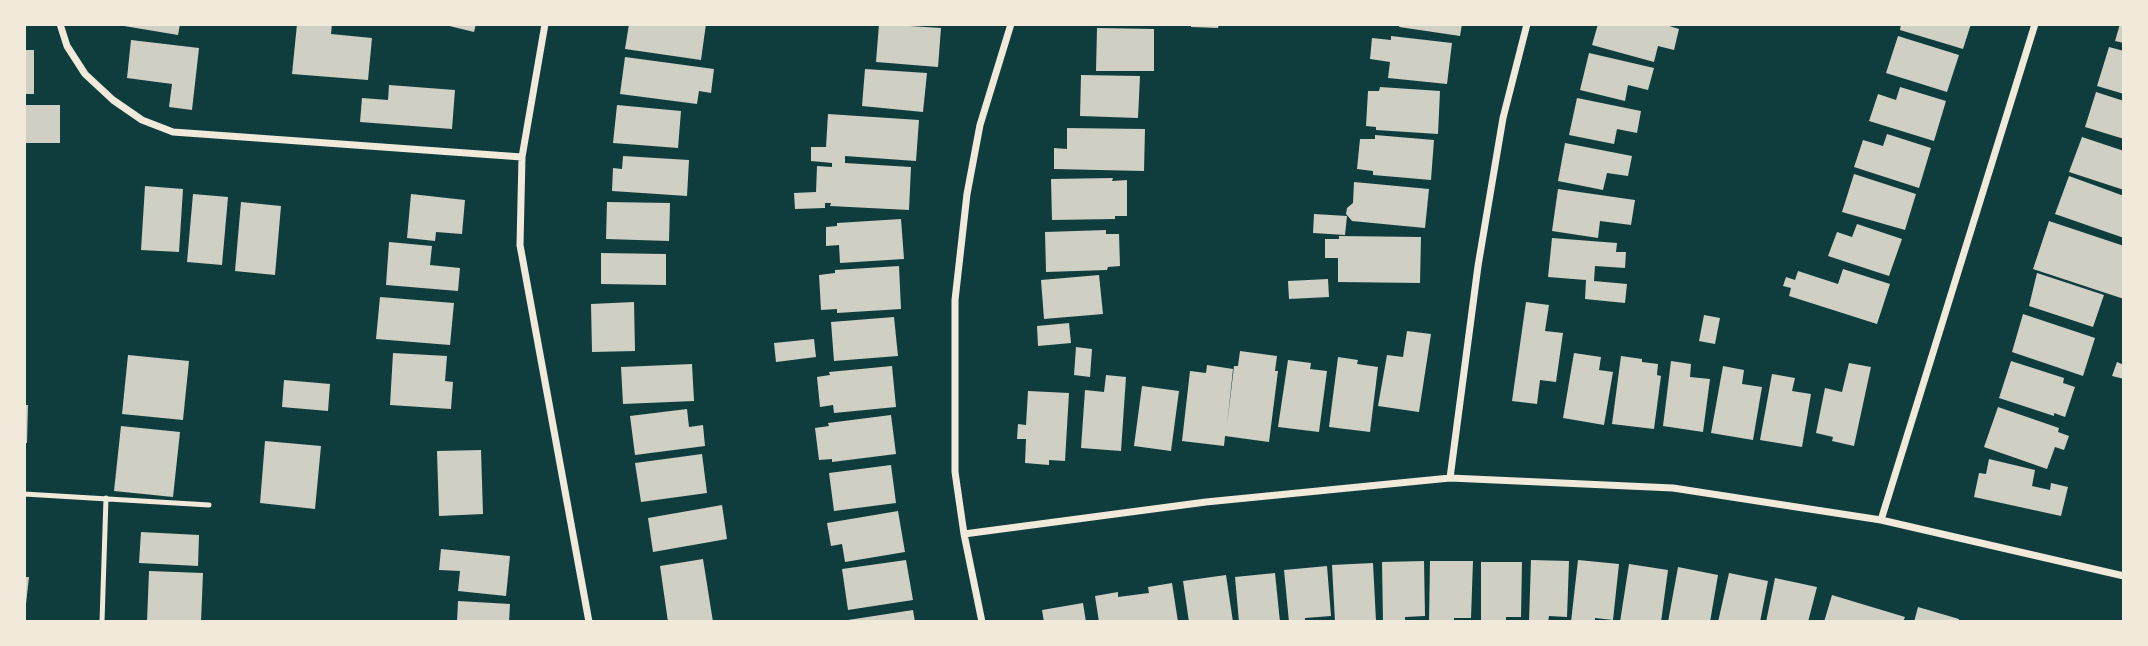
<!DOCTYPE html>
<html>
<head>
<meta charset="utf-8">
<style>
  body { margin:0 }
  #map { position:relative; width:2148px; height:646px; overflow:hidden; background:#0f3d3e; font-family:Helvetica,sans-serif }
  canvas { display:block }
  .frame { position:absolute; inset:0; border:26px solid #f1e9da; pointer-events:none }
</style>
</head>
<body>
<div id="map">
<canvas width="2148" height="646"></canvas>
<div class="frame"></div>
</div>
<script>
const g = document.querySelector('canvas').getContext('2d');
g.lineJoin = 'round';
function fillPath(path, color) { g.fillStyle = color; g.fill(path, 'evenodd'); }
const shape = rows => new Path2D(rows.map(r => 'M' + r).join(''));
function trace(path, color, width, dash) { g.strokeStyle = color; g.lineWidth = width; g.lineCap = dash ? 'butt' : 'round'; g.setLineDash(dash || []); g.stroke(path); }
fillPath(shape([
  [112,24,180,24,178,35],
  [297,24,332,24,331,34,372,38,368,80,292,74],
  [441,24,476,24,474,32],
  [629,24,706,24,701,60,625,49],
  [879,24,941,28,938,67,876,62],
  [1191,24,1219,24,1218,28,1191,27],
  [1400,24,1462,24,1460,36,1399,27],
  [1598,24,1663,24,1679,29,1674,50,1658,46,1654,62,1592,45],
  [1901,24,1971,24,1963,49,1900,30],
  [2120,24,2124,24,2124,43,2115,41],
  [1097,28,1154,29,1154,71,1096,71],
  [1391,36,1452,43,1447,84,1388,78,1390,62,1370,59,1372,38,1391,40],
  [1898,36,1959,55,1947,92,1886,73],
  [131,40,199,48,192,110,169,107,172,84,127,78],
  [2109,47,2124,51,2124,94,2097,86],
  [24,50,34,50,34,94,24,94],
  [1589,53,1654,68,1648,90,1628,85,1625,101,1580,90],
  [625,57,714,69,711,93,699,91,697,104,620,94],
  [865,69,927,73,923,112,862,106],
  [1081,75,1140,76,1138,118,1080,116],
  [389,85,455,90,452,129,360,122,362,98,388,100],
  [1380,87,1440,91,1438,134,1376,130,1376,127,1366,126,1368,91,1379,91],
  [1900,87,1946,101,1934,141,1869,121,1878,94,1896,100],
  [2096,92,2124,101,2124,139,2085,127],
  [1577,98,1641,111,1637,133,1617,129,1614,144,1569,135],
  [24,105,60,105,60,143,24,143],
  [617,105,681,111,678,148,613,143],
  [828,114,919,120,916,161,845,156,845,163,911,167,909,210,830,206,831,203,825,203,825,208,795,209,794,193,816,192,817,166,832,167,832,163,811,161,811,147,826,147],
  [1067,128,1145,129,1144,171,1054,169,1054,148,1067,149],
  [1887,134,1931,148,1919,188,1854,167,1863,140,1883,146],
  [1375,135,1434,140,1431,180,1373,175,1373,171,1357,169,1360,139,1375,139],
  [2082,137,2124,151,2124,190,2069,172],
  [1565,143,1632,156,1628,176,1607,173,1603,190,1558,181],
  [623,156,689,160,687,196,612,191,613,168,622,169],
  [1854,174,1916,194,1905,230,1842,212],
  [2069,176,2124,196,2124,238,2055,214],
  [1113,178,1112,181,1127,180,1127,216,1115,216,1115,219,1052,220,1051,179],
  [1354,182,1429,189,1425,228,1352,221,1346,214,1347,208,1353,203],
  [145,186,183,189,179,252,141,250],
  [1558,189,1635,200,1631,225,1600,221,1598,238,1552,231],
  [193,194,228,197,222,265,187,262],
  [411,194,465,200,462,234,436,232,435,241,407,238],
  [241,202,281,206,275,275,235,271],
  [607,202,670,203,669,241,606,239],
  [1314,214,1347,216,1345,235,1313,233],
  [901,219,904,259,840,263,839,245,826,246,826,227,837,226,837,223],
  [2049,221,2124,246,2124,299,2033,269],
  [1857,224,1902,239,1889,276,1828,256,1837,232,1852,237],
  [1106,230,1106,234,1119,234,1120,266,1108,267,1107,270,1046,272,1045,232],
  [1339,236,1421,237,1420,283,1338,282,1338,258,1325,258,1325,239,1339,239],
  [1552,238,1617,243,1616,252,1626,252,1625,268,1595,266,1594,281,1627,284,1625,303,1585,299,1586,280,1548,277],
  [389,242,432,246,430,265,460,268,458,291,386,285],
  [601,253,666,254,666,285,601,284],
  [899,266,901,309,837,313,837,309,821,310,819,275,835,273,835,270],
  [1843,269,1890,284,1877,324,1789,296,1791,288,1783,286,1786,277,1795,280,1798,271,1838,284],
  [2037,273,2104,295,2093,327,2029,306],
  [1099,275,1103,314,1044,319,1041,280],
  [1328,279,1329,297,1289,299,1288,281],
  [380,297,454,303,450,345,376,339],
  [634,302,635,351,592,352,591,304],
  [1526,302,1549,305,1545,331,1563,333,1556,382,1540,380,1537,404,1512,401],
  [2023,314,2095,338,2083,376,2012,352],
  [1704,315,1720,318,1715,344,1699,341],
  [894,317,898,356,834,361,831,322],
  [1069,323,1071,343,1038,346,1037,326],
  [1407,331,1431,334,1419,412,1378,406,1387,355,1403,357],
  [814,339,816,357,776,362,774,343],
  [1076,347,1092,349,1090,377,1074,375],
  [1240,351,1277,356,1275,371,1278,371,1269,442,1225,436,1224,446,1182,441,1190,371,1206,373,1207,365,1233,369,1227,426,1234,366,1238,366],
  [393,353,447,356,445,381,453,382,451,409,390,405],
  [1574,353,1601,357,1599,370,1613,372,1604,425,1563,418],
  [128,355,189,361,183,420,122,414],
  [1621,356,1642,359,1642,362,1658,364,1657,375,1661,376,1654,429,1612,424],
  [1338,357,1358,360,1357,364,1378,367,1370,432,1329,427],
  [1288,360,1311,363,1310,369,1327,371,1319,432,1278,427],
  [1671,361,1691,364,1690,377,1710,379,1703,432,1663,426],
  [2011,361,2064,378,2063,383,2075,387,2065,417,2054,413,2054,416,1999,398],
  [2117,362,2124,365,2124,379,2112,376],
  [1849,363,1871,367,1854,446,1832,441,1833,437,1816,433,1825,388,1842,392],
  [692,364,694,401,623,404,621,367],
  [892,366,896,407,834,413,833,405,820,407,817,377,830,375,829,372],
  [1723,366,1744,370,1742,384,1762,387,1753,440,1711,433],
  [1772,374,1795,378,1792,391,1811,394,1802,447,1760,440],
  [1106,375,1126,377,1121,451,1081,448,1085,390,1104,392],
  [284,380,330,384,328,411,282,407],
  [1142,386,1179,391,1171,451,1134,446],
  [1028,391,1069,393,1065,461,1049,460,1049,465,1025,463,1026,439,1017,439,1018,424,1026,425],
  [24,405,28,405,27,443,24,443],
  [1998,407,2059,428,2058,432,2069,436,2064,450,2055,447,2047,469,1984,447],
  [687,409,689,427,703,425,705,446,635,455,630,416],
  [891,415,896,454,832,462,832,459,819,460,815,428,829,426,828,423],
  [121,426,180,432,173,497,114,491],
  [265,441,321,446,315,509,260,503],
  [481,450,483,514,439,516,437,451],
  [702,454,707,493,641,502,635,463],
  [1989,459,2035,470,2032,486,2050,490,2051,483,2068,487,2061,516,1974,497,1979,473,1986,474],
  [891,465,896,503,834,511,829,473],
  [722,505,727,539,653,552,648,518],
  [898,511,905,552,845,562,842,544,831,546,827,523],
  [141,532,199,535,198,566,139,563],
  [441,549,510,556,506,596,458,591,460,571,439,570],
  [703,559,713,622,668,622,660,566],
  [906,560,913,600,848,610,842,569],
  [1531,560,1569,561,1567,617,1549,616,1548,622,1529,622],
  [1578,560,1619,564,1613,620,1595,618,1595,622,1571,622],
  [1424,561,1425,616,1405,617,1405,622,1383,622,1382,562],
  [1430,561,1473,561,1471,618,1454,618,1454,622,1429,622],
  [1481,562,1522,562,1521,617,1506,617,1506,622,1481,622],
  [1373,563,1376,621,1335,622,1332,565],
  [1629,564,1668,570,1661,622,1620,622],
  [1327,566,1331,616,1305,618,1305,622,1289,622,1284,570],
  [1678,567,1718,575,1710,622,1668,622],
  [149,571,203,573,201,622,147,622],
  [1275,573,1280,622,1239,622,1235,577],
  [1729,573,1768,581,1760,622,1718,622],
  [1226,575,1233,622,1189,622,1183,581],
  [24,577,29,577,26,604,24,604],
  [1775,578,1817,587,1808,622,1766,622],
  [1172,583,1178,622,1099,622,1095,596,1118,592,1118,597,1149,593,1148,587],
  [1832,595,1905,617,1903,622,1824,622],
  [458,601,510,604,509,622,457,622],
  [1083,603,1086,622,1044,622,1042,610],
  [1918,607,1959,619,1958,622,1914,622],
  [913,610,915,622,848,622,848,620]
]), '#cfcfc3');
trace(shape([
  [24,494,209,505],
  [102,622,106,498]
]), '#f1e9da', 5);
trace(shape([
  [60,24,67,46,85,74,113,100,142,120,173,132,522,157],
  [545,24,522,157,520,245,589,622],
  [1450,478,1478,266,1503,118,1527,24],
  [1881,520,2035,24],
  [964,534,1206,502,1450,478,1673,488,1881,520,2124,576],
  [982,622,964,534,955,472,955,300,967,194,980,125,1011,24]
]), '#f1e9da', 7);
</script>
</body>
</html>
